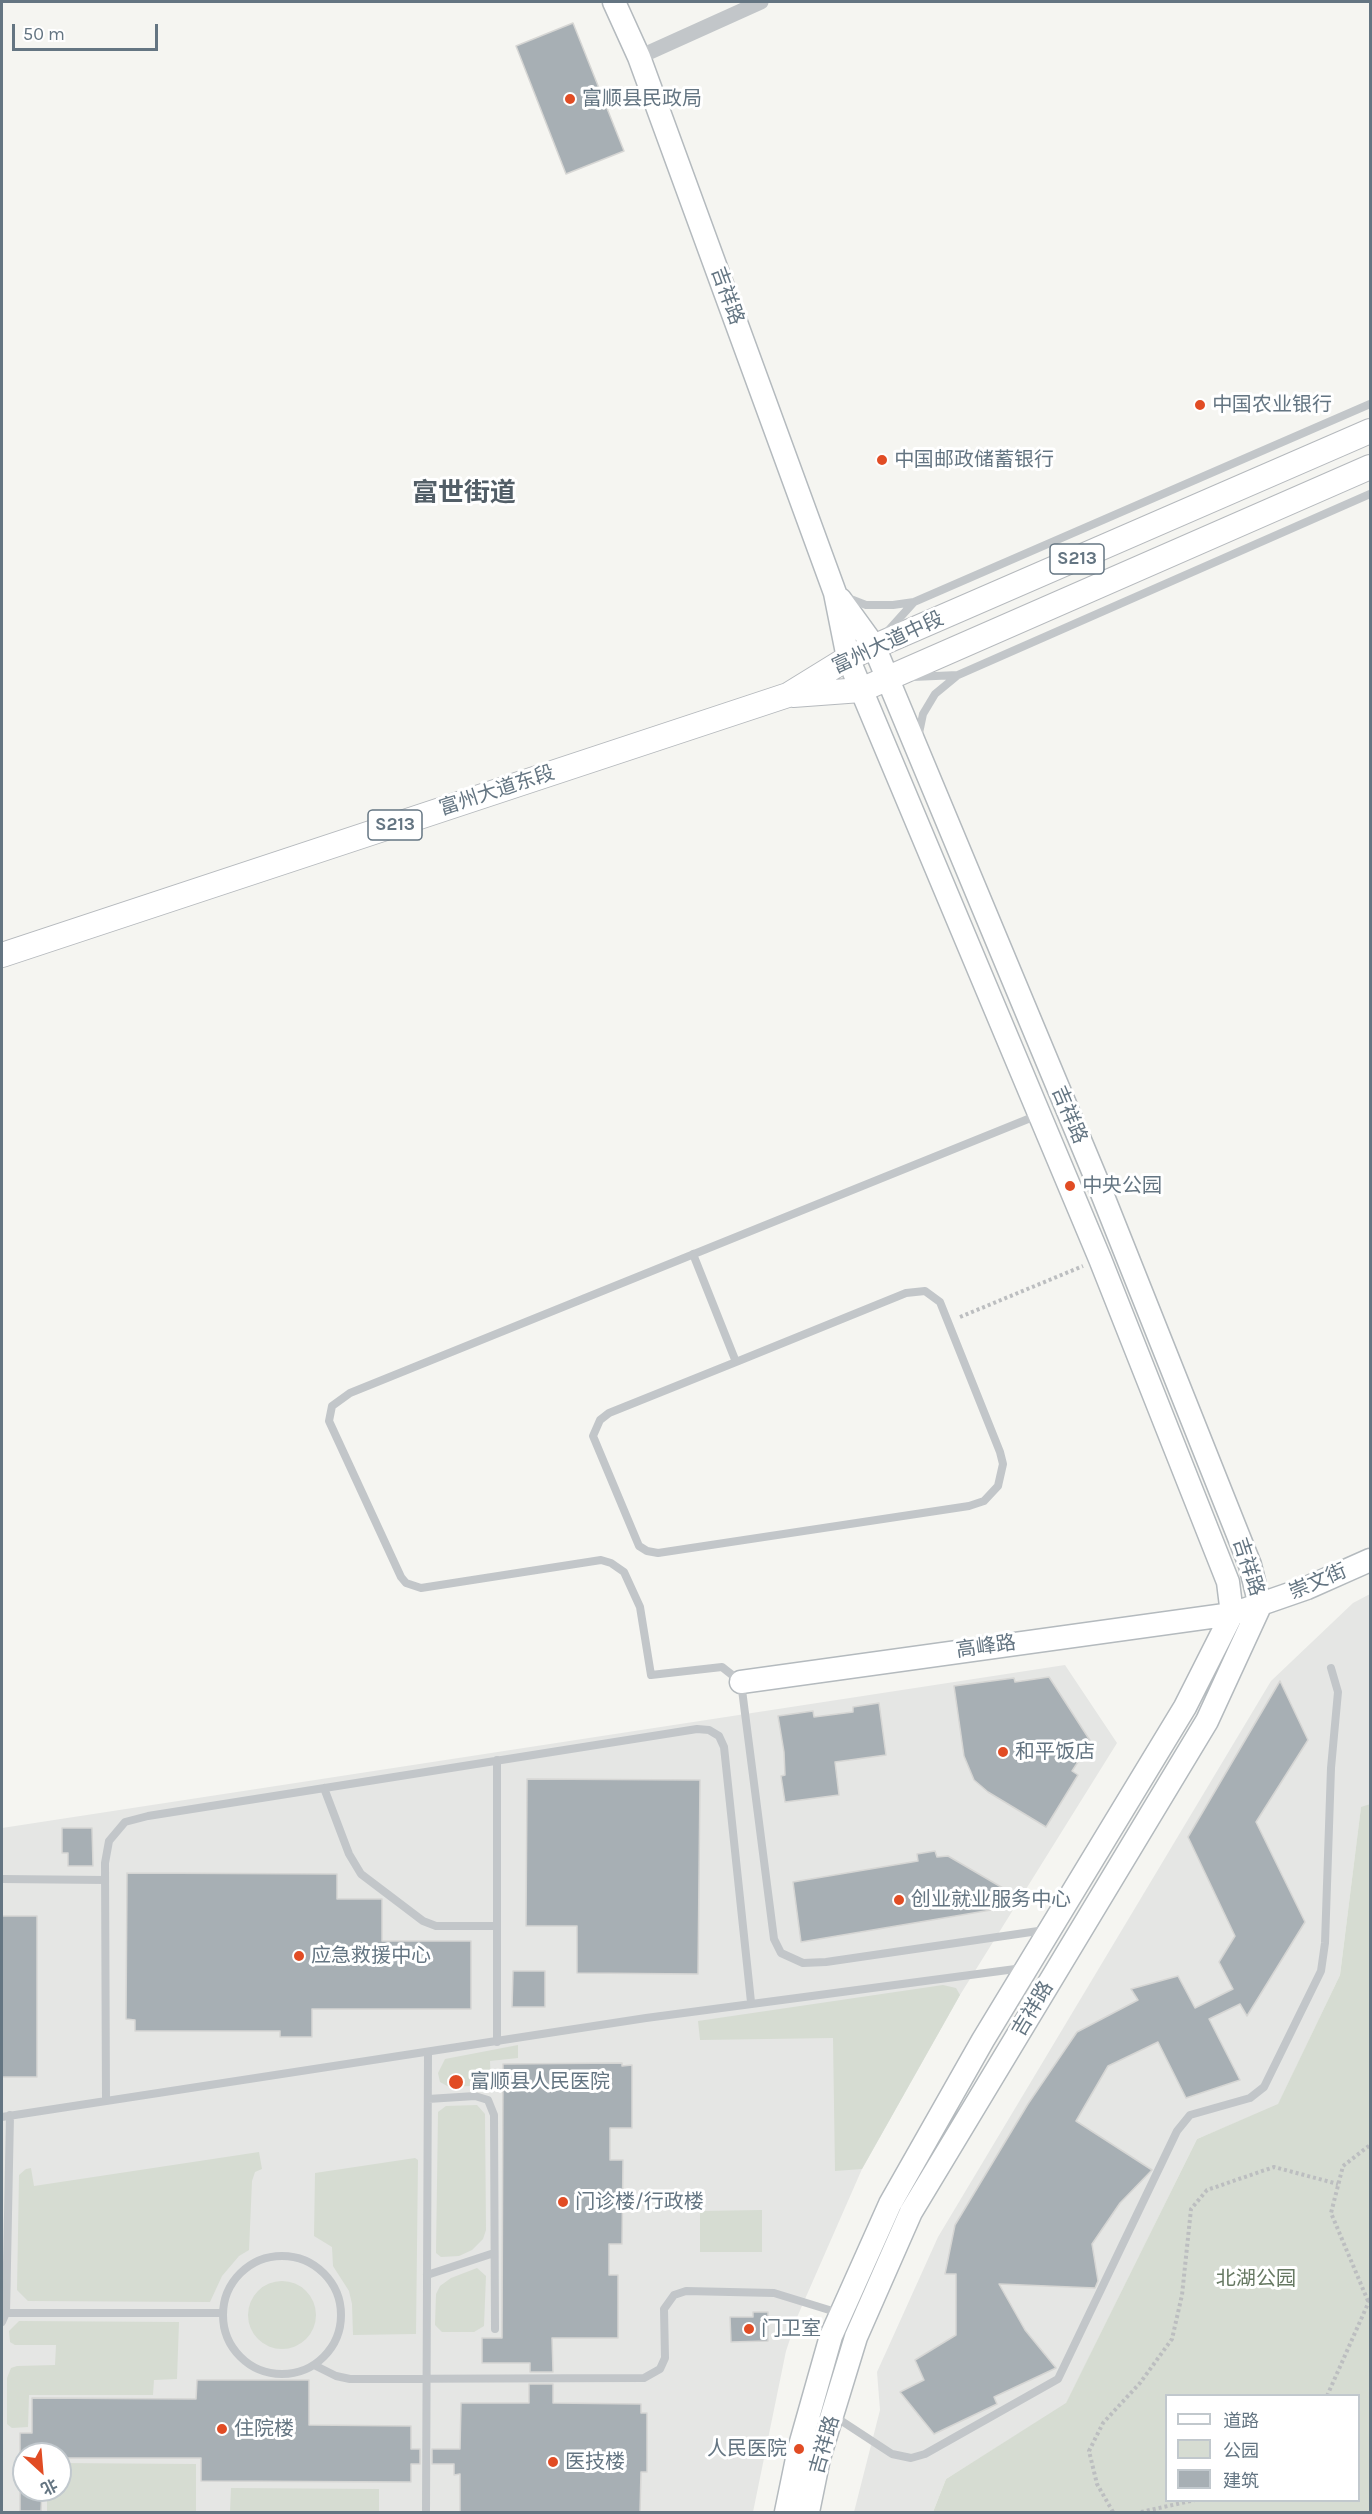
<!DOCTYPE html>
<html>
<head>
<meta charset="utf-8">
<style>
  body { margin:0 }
  #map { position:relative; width:1372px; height:2514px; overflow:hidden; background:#f5f5f1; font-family:Karla,"Noto Sans SC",sans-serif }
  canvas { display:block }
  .frame { position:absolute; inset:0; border:3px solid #647582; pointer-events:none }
  .legend { position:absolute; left:1165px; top:2394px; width:195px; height:108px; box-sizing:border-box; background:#fff; border:2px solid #c1c8cd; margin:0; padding:8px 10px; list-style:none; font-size:18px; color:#647582 }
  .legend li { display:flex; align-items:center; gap:12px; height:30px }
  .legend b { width:30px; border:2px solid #c1c8cd }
  .north { position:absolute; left:12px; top:2442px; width:60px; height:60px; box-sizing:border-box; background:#fff; border:2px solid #c1c8cd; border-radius:50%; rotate:154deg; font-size:16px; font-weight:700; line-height:24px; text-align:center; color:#647582 }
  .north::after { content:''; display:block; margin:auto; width:21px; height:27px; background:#e14c24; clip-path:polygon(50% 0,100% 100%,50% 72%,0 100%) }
  .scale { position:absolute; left:12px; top:24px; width:146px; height:27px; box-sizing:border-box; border:3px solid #647582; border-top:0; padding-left:8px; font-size:18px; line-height:21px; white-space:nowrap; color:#647582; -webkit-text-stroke:4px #fff; paint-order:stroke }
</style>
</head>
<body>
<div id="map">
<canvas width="1372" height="2514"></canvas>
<div class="frame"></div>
<ul class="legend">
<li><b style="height:8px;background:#fff"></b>道路</li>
<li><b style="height:16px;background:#d6dcd2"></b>公园</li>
<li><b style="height:16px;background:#a7afb4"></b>建筑</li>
</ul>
<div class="north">北</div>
<div class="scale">50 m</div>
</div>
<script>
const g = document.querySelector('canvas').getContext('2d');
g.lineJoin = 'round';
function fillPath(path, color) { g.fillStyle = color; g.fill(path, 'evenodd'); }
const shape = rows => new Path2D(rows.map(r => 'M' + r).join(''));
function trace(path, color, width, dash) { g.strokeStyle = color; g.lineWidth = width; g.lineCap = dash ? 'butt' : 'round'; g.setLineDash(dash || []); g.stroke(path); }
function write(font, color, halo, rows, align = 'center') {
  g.font = font + ' Karla,"Noto Sans SC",sans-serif'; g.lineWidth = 6; g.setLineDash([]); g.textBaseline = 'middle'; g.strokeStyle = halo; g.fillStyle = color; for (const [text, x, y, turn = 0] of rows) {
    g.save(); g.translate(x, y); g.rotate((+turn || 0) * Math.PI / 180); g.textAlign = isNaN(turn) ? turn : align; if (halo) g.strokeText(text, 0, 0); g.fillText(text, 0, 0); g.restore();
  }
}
fillPath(shape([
  [1370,1594,1370,1804,1361,1808,1340,1975,1278,2105,1197,2139,1066,2404,946,2479,933,2512,854,2512,880,2410,877,2372,938,2237,1271,1681,1353,1603],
  [1065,1665,1117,1743,960,1995,862,2169,798,2315,786,2351,753,2512,2,2512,2,1828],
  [24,2454,60,2454,60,2490,24,2490]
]), '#e5e6e4');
fillPath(shape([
  [1370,1804,1370,2512,933,2512,946,2479,1066,2403,1197,2139,1278,2104,1340,1975,1361,1807],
  [1166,2396,1358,2396,1358,2500,1166,2500],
  [943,1985,956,1988,960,1995,862,2169,835,2171,833,2038,700,2040,698,2021],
  [518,2045,518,2058,490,2061,491,2085,449,2087,440,2082,438,2073,445,2059],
  [477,2105,485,2114,486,2230,483,2239,472,2250,459,2256,441,2257,436,2253,438,2112,446,2106],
  [259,2152,262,2169,255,2172,252,2181,249,2250,239,2256,222,2276,210,2302,28,2301,17,2290,19,2175,26,2169,31,2168,34,2186],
  [415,2158,418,2160,416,2334,353,2335,352,2304,349,2291,333,2266,332,2247,314,2236,315,2173],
  [762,2210,762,2252,700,2252,700,2211],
  [477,2268,486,2276,484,2326,474,2332,442,2332,435,2325,436,2294,440,2286,451,2278],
  '248 2315a34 34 0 1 1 68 0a34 34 0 1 1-68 0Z',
  [19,2321,179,2322,177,2379,154,2380,153,2395,29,2395,28,2427,12,2428,7,2424,7,2378,11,2368,17,2366,55,2365,56,2345,15,2345,10,2342,9,2331],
  [60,2463,196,2464,196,2512,47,2512,47,2490,60,2490],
  [231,2488,379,2489,379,2512,230,2512]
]), '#d6dcd2');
const building = shape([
  [573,23,624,151,566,174,516,46,573,23],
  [1049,1677,1091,1742,1072,1771,1078,1775,1046,1827,988,1792,974,1780,964,1756,954,1686,1014,1678,1015,1682,1049,1677],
  [1280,1681,1308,1740,1256,1822,1305,1922,1247,2016,1240,2004,1209,2019,1240,2080,1186,2098,1158,2042,1108,2066,1076,2121,1152,2170,1120,2203,1092,2244,1098,2281,1095,2288,999,2284,1025,2330,1056,2368,994,2397,997,2404,934,2434,900,2392,924,2380,915,2360,956,2335,956,2274,945,2274,955,2225,1028,2104,1077,2032,1138,2000,1131,1989,1178,1976,1195,2008,1233,1989,1219,1962,1235,1936,1188,1837,1280,1681],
  [879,1703,886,1755,835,1762,839,1795,785,1802,781,1776,785,1775,784,1752,778,1716,813,1711,814,1717,853,1712,853,1707,879,1703],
  [527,1779,700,1780,698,1974,577,1973,577,1926,526,1926,527,1779],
  [62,1828,92,1828,93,1866,68,1866,68,1853,62,1853,62,1828],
  [935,1851,937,1857,948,1856,1008,1891,997,1909,801,1942,793,1882,918,1861,917,1854,935,1851],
  [127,1873,337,1874,337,1899,382,1899,382,1941,471,1941,471,2009,312,2009,312,2037,280,2037,280,2031,135,2031,135,2020,126,2019,127,1873],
  [2,1916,37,1916,37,2077,2,2077,2,1916],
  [513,1971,545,1971,545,2007,512,2007,513,1971],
  [622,2063,622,2066,632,2065,632,2128,610,2128,610,2160,623,2160,622,2244,609,2244,609,2275,618,2275,618,2338,552,2338,553,2372,530,2372,530,2363,482,2363,482,2338,502,2338,503,2064,622,2063],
  [753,2312,768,2312,768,2341,731,2342,730,2317,753,2317,753,2312],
  [197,2380,309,2380,309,2425,411,2426,411,2449,420,2449,420,2464,411,2464,411,2482,201,2481,201,2458,60,2458,60,2454,20,2454,20,2433,32,2433,32,2398,196,2399,197,2380],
  [529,2384,553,2384,553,2403,641,2404,641,2413,647,2413,647,2472,641,2472,640,2512,460,2512,460,2474,454,2475,454,2464,432,2464,432,2449,460,2449,461,2403,529,2403,529,2384],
  [20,2490,42,2490,41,2511,20,2511,20,2490]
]);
fillPath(building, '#a7afb4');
trace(building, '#d6d6d4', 1.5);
const secondary = shape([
  [614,2,639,57,835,593,848,658,1100,1259,1228,1582,1232,1614,1185,1707,983,2040,890,2204,831,2336,799,2449,786,2512],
  [741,1682,1232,1614,1307,1588,1370,1560],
  [808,2512,819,2458,856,2337,911,2212,1207,1721,1260,1606,1250,1565,1095,1176,874,646,840,599]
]);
const primary = shape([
  [793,695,861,690,1370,467],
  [2,955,788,695,848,658,1370,431]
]);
trace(secondary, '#b4babe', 25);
trace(primary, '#b5b9bd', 26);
trace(shape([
  [960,1317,1083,1266],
  [1368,2301,1331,2213,1343,2166,1370,2145],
  [1327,2396,1370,2299],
  [1113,2512,1097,2484,1089,2451,1103,2423,1140,2383,1172,2339,1182,2295,1191,2209,1207,2190,1274,2167,1338,2184],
  [1141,2512,1195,2500]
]), '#bcbec0', 4, [3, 3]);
trace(shape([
  [848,598,866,605,893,605,914,602,1370,404],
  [887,632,914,602],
  [913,677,958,675],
  [918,738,923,714,935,694,958,675,1370,494],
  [1038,1115,350,1393,332,1406,329,1421,401,1577,406,1583,421,1588,601,1560,611,1563,624,1572,640,1607,651,1675,722,1667,741,1682,774,1939,781,1953,803,1963,826,1962,1045,1930],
  [693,1254,736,1362,609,1413,600,1420,593,1436,639,1546,647,1551,658,1553,969,1506,984,1501,998,1486,1003,1464,1000,1452,940,1302,925,1291,906,1293,736,1362],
  [497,1760,497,2042],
  [324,1788,349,1854,361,1874,423,1921,436,1926,497,1926],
  [2,1879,105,1880],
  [428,2099,475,2096,488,2100,494,2115,495,2329],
  [106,2101,105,1863,109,1841,125,1822,148,1816,697,1729,709,1730,719,1736,724,1747,751,2002],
  [2,2117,646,2018,1023,1968],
  '223 2315a59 59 0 1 1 118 0a59 59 0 1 1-118 0Z',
  [427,2275,494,2253],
  [2,2313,223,2313],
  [2,2322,6,2313,10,2115],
  [314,2365,336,2376,350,2379,644,2378,660,2369,665,2358,664,2309,674,2295,686,2291,774,2293,839,2313],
  [834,2416,892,2454,911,2458,925,2454,1058,2379,1177,2131,1190,2115,1250,2098,1264,2087,1321,1971,1325,1943,1331,1768,1338,1692,1331,1668],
  [426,2512,428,2053]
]), '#c2c6c9', 8);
trace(shape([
  [639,57,761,2]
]), '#c2c6c9', 15);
trace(secondary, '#fff', 22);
trace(primary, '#fff', 24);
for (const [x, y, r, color] of [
  [570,99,6,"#e14c24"],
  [1200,405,6,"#e14c24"],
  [882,460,6,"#e14c24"],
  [1070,1186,6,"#e14c24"],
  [1003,1752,6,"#e14c24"],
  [899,1900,6,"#e14c24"],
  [299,1956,6,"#e14c24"],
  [456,2082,8,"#e14c24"],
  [563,2202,6,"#e14c24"],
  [749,2329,6,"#e14c24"],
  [222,2429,6,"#e14c24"],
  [799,2449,6,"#e14c24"],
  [553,2462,6,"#e14c24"]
]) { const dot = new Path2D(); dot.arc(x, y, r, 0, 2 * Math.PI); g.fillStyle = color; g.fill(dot); trace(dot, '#fff', 2); }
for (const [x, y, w] of [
  [1077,559,54],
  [395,825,54]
]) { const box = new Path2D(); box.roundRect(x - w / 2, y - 15, w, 30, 4.5); g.fillStyle = '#fff'; g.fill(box); trace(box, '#647582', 1.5); }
write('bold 18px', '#647582', null, [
  ["S213",1077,559],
  ["S213",395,825]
]);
write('20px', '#647582', '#fff', [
  ["富顺县民政局",582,99],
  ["中国农业银行",1212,405],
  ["中国邮政储蓄银行",894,460],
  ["中央公园",1082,1186],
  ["和平饭店",1015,1752],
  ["创业就业服务中心",911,1900],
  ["应急救援中心",311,1956],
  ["富顺县人民医院",470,2082],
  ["门诊楼/行政楼",575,2202],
  ["门卫室",761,2329],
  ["住院楼",234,2429],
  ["人民医院",787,2449,"right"],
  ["医技楼",565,2462]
], 'left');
write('20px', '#647582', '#fff', [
  ["吉祥路",727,296,70],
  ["富州大道中段",888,643,-25],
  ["富州大道东段",497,791,-18],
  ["吉祥路",1069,1115,67],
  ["吉祥路",1248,1567,72],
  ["崇文街",1318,1582,-23],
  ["高峰路",986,1647,-8],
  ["吉祥路",1033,2009,-59],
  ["吉祥路",825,2445,-74]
]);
write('20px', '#677963', '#fff', [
  ["北湖公园",1256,2279]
]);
write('bold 26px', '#525e67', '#fff', [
  ["富世街道",464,494]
]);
</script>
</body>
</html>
